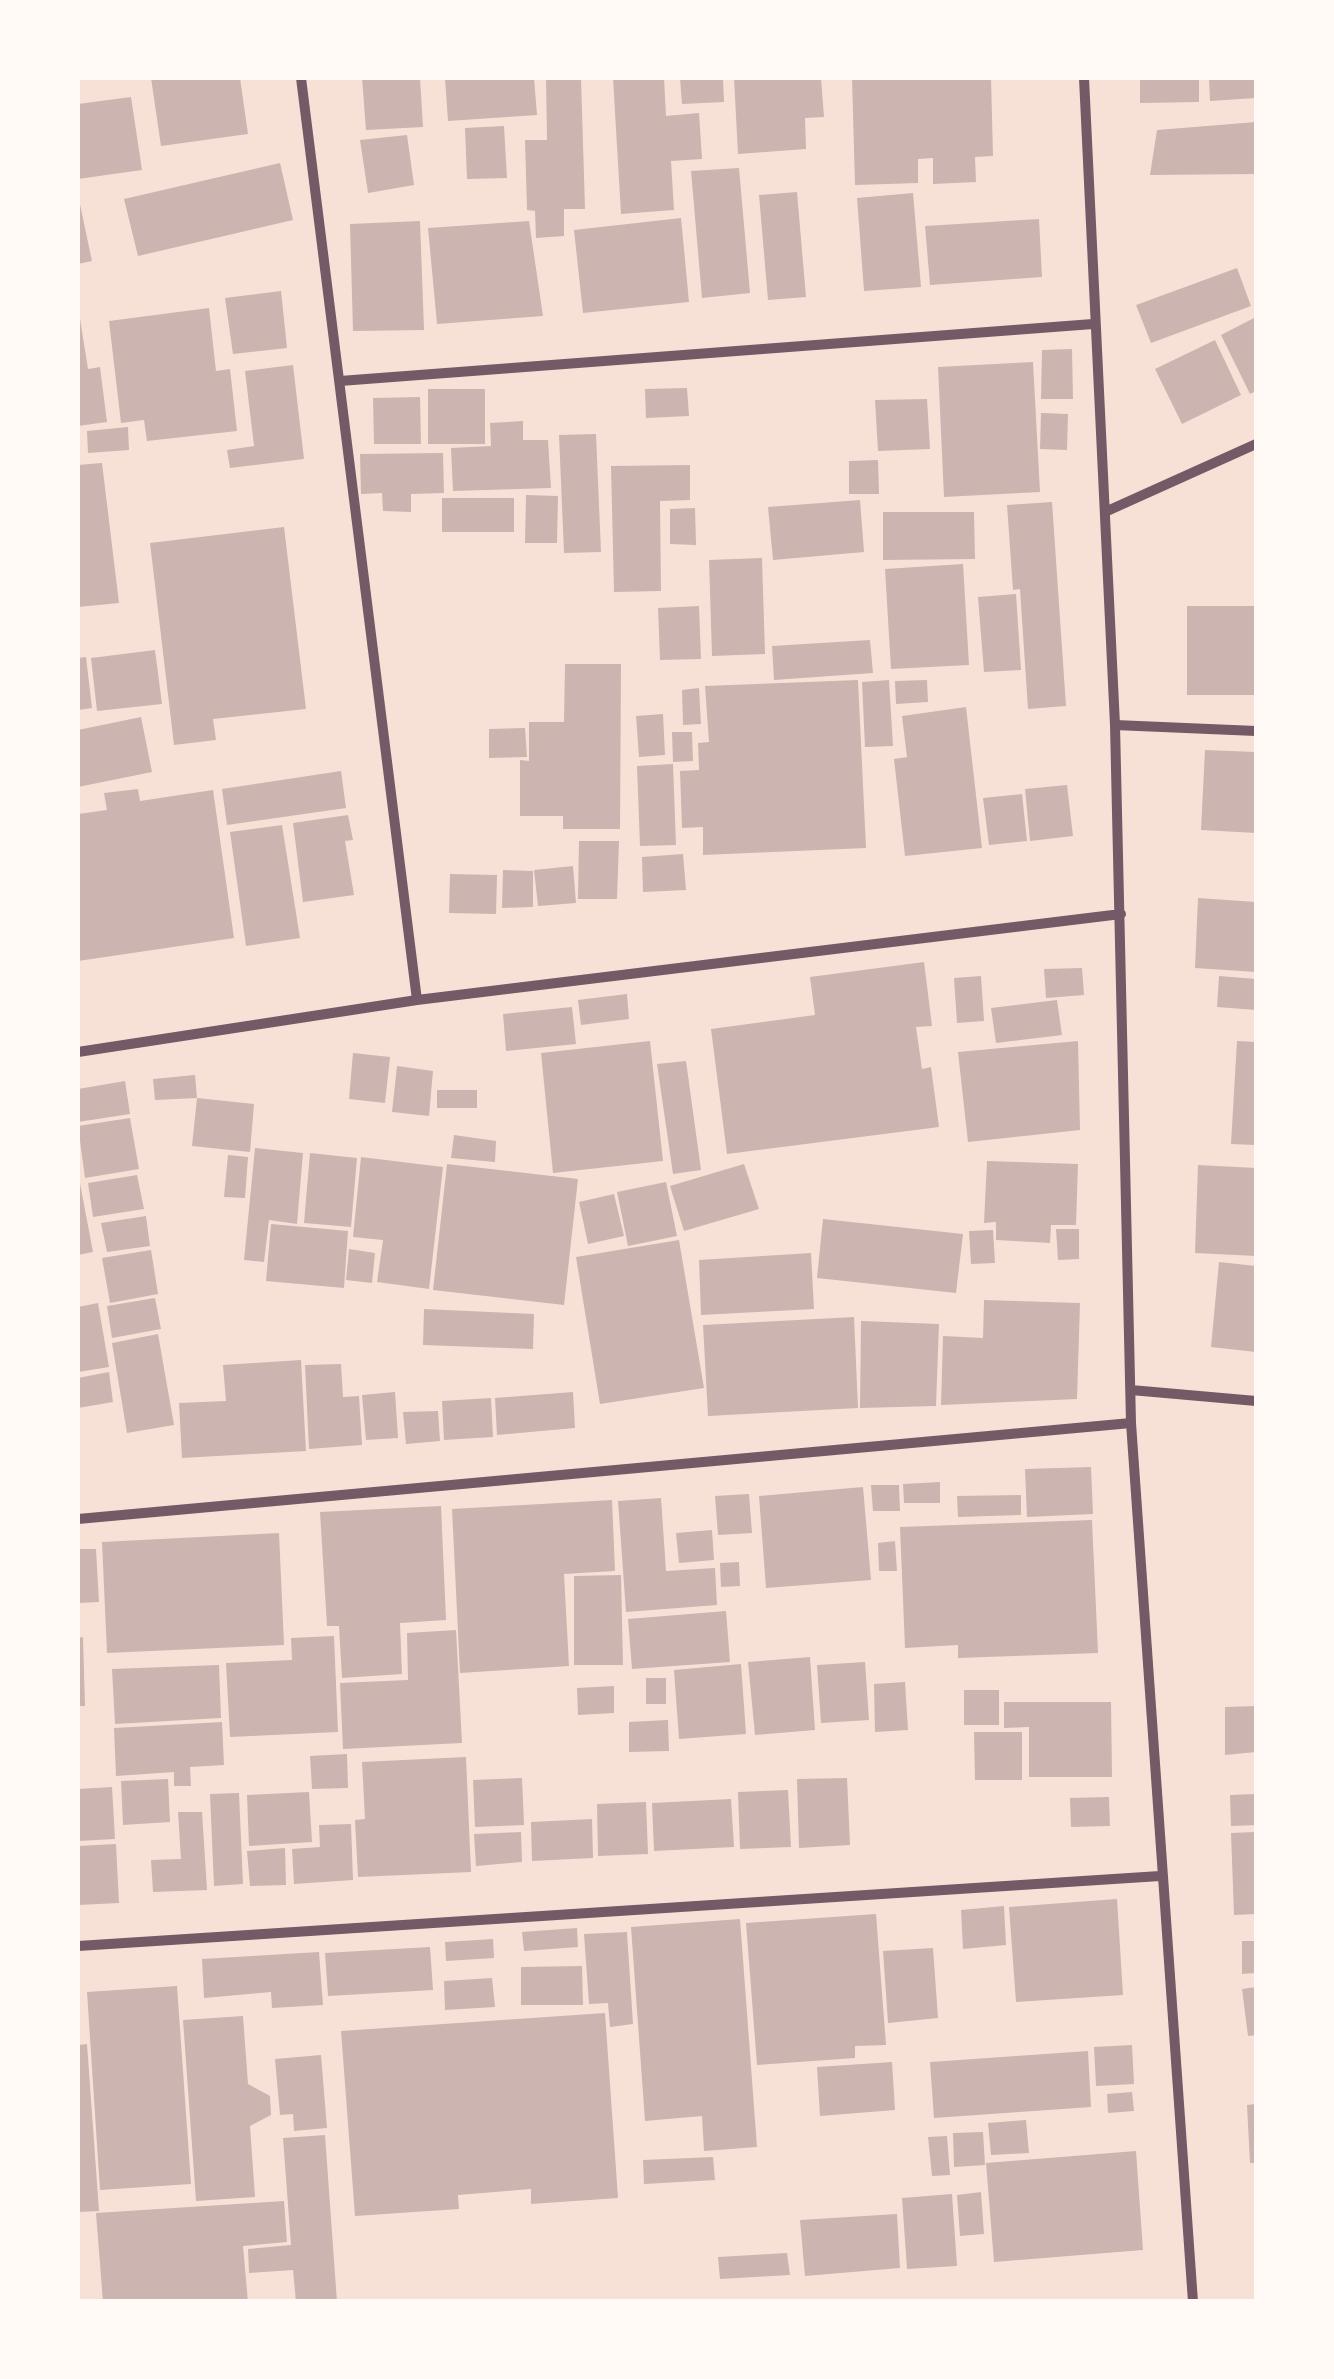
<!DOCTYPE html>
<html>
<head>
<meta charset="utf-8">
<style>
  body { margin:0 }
  #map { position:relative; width:1334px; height:2379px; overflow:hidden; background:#f7e1d7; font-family:Lato,sans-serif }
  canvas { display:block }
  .frame { position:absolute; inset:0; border:80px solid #fffaf5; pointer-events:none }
</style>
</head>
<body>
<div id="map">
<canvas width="1334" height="2379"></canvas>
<div class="frame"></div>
</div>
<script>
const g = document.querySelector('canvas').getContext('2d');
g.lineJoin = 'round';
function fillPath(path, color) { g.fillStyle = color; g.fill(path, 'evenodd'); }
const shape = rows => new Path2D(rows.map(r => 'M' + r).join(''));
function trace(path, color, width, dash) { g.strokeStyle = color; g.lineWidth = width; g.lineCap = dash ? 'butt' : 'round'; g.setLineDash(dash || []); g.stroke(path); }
fillPath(shape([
  [151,78,240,78,248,134,161,146],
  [362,78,420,78,423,127,366,130],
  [445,78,534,78,537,115,448,121],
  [546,78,581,78,585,209,564,209,564,236,536,238,535,211,527,210,525,140,547,140],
  [613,78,664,78,666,116,699,113,702,159,671,161,674,210,621,214],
  [680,78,723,78,724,102,682,104],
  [734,78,821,78,824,117,805,118,806,149,738,154],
  [852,78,991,78,993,156,975,157,976,182,933,184,933,158,918,159,918,183,855,185],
  [1140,78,1199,78,1199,102,1140,103],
  [1209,78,1256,78,1256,98,1210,101],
  [131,97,142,170,78,179,78,104],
  [1256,122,1256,174,1150,175,1157,130],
  [504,126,507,178,467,179,465,128],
  [407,135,414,185,368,193,360,140],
  [280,163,293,220,138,256,124,199],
  [739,168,750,293,702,298,691,171],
  [797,192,806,297,768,300,759,195],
  [913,193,921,287,864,291,857,198],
  [78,195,92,261,78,264],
  [681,218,689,302,583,313,574,230],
  [1039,219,1042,277,930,285,925,226],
  [420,221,424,330,353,331,350,224],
  [529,221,543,316,437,324,428,228],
  [1237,268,1251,306,1151,343,1136,305],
  [281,291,287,348,233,354,225,298],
  [78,306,88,369,100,367,107,422,78,426],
  [209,308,216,371,230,369,237,431,147,441,144,420,121,423,109,321],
  [1256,317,1256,391,1250,394,1221,335],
  [1215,340,1241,395,1182,424,1155,369],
  [1072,349,1073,399,1041,399,1042,350],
  [1033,362,1040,492,944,497,938,367],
  [293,365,304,459,230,468,227,450,254,446,245,371],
  [687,388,689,416,646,418,645,389],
  [428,389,485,389,485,444,428,444],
  [420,397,421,444,374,444,373,398],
  [927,399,930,449,878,451,875,400],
  [1041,413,1068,414,1067,450,1040,449],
  [523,421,523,440,548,440,551,488,453,491,451,448,491,446,490,423],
  [128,427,129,450,88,453,87,431],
  [596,434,601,552,564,553,559,435],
  [443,453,444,493,411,494,411,512,383,511,382,493,361,494,360,454],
  [878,460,879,494,849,494,849,461],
  [102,463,119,603,78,607,78,465],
  [690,465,690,500,660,501,661,591,614,592,611,466],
  [526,495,558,496,557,543,525,543],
  [442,498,514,498,514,532,442,532],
  [860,500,864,552,773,560,768,507],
  [1052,502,1066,706,1028,709,1020,589,1013,590,1007,505],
  [695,508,696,545,670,544,670,509],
  [883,512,974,512,975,559,883,560],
  [284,527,306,709,213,719,216,740,174,745,150,543],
  [762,558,765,654,712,656,709,560],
  [963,564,969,665,891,669,885,569],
  [1016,594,1021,670,984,672,978,597],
  [699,606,701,659,660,660,658,608],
  [1187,606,1256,606,1256,695,1187,695],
  [870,640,873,673,774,680,772,646],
  [155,650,162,704,97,711,91,658],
  [86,657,92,708,78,710,78,658],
  [565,664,621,664,620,829,563,829,563,816,520,816,520,760,529,761,529,722,564,722],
  [858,680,866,848,703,855,703,827,682,828,680,771,699,770,698,743,709,742,705,686],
  [889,680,893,746,865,747,862,682],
  [927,680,928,702,896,704,895,681],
  [699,688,701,724,683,725,682,690],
  [966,707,982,848,905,856,894,759,907,757,902,716],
  [663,714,665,755,639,757,636,716],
  [141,717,152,772,78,787,78,730],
  [525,728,527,757,489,758,489,729],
  [672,732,692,732,693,761,673,762],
  [1205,750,1256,752,1256,833,1201,830],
  [673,764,676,845,640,846,637,766],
  [341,771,346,808,227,825,222,789],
  [1067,785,1073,836,1030,841,1025,789],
  [138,789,140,801,213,790,234,938,78,961,78,814,107,810,104,793],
  [1022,794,1027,841,989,845,983,798],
  [348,815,353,840,345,841,354,895,303,902,293,823],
  [282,825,300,938,246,946,230,832],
  [579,841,619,841,617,899,578,899],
  [683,854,686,890,643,892,642,857],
  [573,866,576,903,538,906,534,870],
  [503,870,533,871,533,907,502,908],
  [450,874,497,875,496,914,449,913],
  [1198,898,1256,902,1256,972,1195,968],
  [924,962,932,1026,916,1027,922,1069,931,1067,939,1127,727,1154,711,1029,815,1015,810,977],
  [1082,968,1084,995,1046,998,1044,969],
  [981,976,984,1021,957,1023,954,978],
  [1219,976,1256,979,1256,1010,1217,1007],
  [627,994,629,1019,581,1025,578,1000],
  [1057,1000,1062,1035,996,1043,991,1008],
  [572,1007,576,1044,506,1051,503,1014],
  [650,1041,663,1161,553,1173,541,1053],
  [1078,1041,1080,1130,968,1142,958,1052],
  [1237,1041,1256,1042,1256,1145,1231,1144],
  [353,1053,390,1057,385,1103,349,1099],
  [686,1061,701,1170,673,1174,657,1064],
  [397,1066,433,1071,429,1116,392,1112],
  [195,1075,197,1098,155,1100,153,1079],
  [125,1081,130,1114,78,1122,78,1089],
  [437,1090,477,1090,477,1108,437,1108],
  [197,1098,254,1104,250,1152,192,1146],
  [130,1118,139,1169,85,1178,78,1126],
  [454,1135,496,1141,495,1162,451,1158],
  [255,1148,303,1153,297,1224,269,1220,264,1262,244,1260],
  [310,1153,357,1158,351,1227,304,1223],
  [228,1155,248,1157,245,1198,224,1197],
  [361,1157,443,1167,429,1289,377,1282,383,1240,353,1237],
  [987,1161,1078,1164,1076,1225,1051,1225,1050,1243,996,1240,996,1222,984,1223],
  [447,1164,578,1179,564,1305,433,1290],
  [744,1164,759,1209,684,1231,670,1186],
  [1198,1165,1256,1168,1256,1256,1195,1253],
  [78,1173,93,1252,78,1255],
  [137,1175,144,1209,93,1217,88,1183],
  [666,1182,677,1236,628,1246,617,1192],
  [614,1194,624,1236,588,1244,579,1202],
  [146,1216,150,1246,107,1252,101,1223],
  [823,1219,963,1234,956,1293,817,1278],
  [271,1224,348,1231,344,1288,266,1281],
  [1056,1229,1079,1229,1079,1259,1058,1260],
  [993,1230,995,1263,971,1264,969,1231],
  [679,1240,704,1388,600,1404,576,1257],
  [349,1249,375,1253,372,1283,346,1280],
  [151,1250,158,1294,110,1303,102,1258],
  [811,1253,814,1309,701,1315,699,1260],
  [1219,1262,1256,1266,1256,1352,1211,1347],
  [155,1298,161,1329,112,1338,107,1306],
  [984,1300,1080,1303,1077,1399,941,1405,943,1336,983,1338],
  [98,1303,109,1367,78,1372,78,1307],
  [424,1309,534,1314,533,1349,423,1345],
  [854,1317,858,1408,708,1416,703,1325],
  [861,1321,939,1324,936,1406,860,1408],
  [158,1334,174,1425,127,1433,112,1343],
  [301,1360,306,1451,182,1458,179,1403,226,1401,223,1365],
  [341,1364,343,1397,359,1396,362,1445,309,1449,305,1365],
  [109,1372,113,1402,78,1408,78,1378],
  [395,1392,398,1438,366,1440,362,1395],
  [573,1392,575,1428,497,1435,495,1398],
  [491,1398,493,1437,444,1440,442,1401],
  [438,1411,440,1441,406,1444,403,1412],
  [1091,1467,1093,1514,1027,1517,1025,1469],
  [940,1482,940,1503,904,1503,903,1484],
  [871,1485,899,1485,900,1511,873,1511],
  [863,1487,871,1580,766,1588,759,1496],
  [749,1494,752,1533,718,1535,715,1496],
  [1021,1495,1021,1515,958,1517,957,1496],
  [661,1498,666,1571,715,1568,717,1605,626,1612,618,1501],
  [612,1500,615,1571,564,1574,569,1666,460,1673,452,1509],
  [441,1506,446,1620,400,1623,402,1674,342,1678,339,1626,327,1626,320,1512],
  [1092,1520,1098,1653,958,1658,958,1645,905,1648,900,1527],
  [712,1530,714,1560,679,1563,676,1533],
  [279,1533,284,1645,107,1653,102,1542],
  [895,1541,897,1571,879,1571,878,1543],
  [78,1549,96,1549,99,1602,78,1603],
  [739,1562,740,1586,721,1587,720,1563],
  [621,1575,623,1665,574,1665,574,1576],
  [726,1611,730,1662,632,1669,628,1619],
  [456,1630,462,1743,343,1749,340,1683,408,1680,407,1633],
  [334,1636,338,1732,230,1737,226,1663,292,1660,291,1638],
  [83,1637,85,1706,78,1706,78,1638],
  [810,1657,815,1730,755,1735,748,1662],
  [865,1662,869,1720,821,1723,817,1665],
  [741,1664,746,1734,679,1739,674,1670],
  [219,1665,221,1718,115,1724,112,1669],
  [646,1678,666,1678,666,1704,646,1704],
  [905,1682,908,1730,875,1732,874,1684],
  [614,1686,614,1713,578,1715,577,1688],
  [964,1690,999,1690,999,1725,964,1725],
  [1004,1702,1111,1702,1112,1777,1029,1777,1029,1727,1004,1728],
  [1256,1706,1256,1752,1225,1755,1225,1707],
  [668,1720,669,1751,629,1752,629,1722],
  [222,1722,224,1765,190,1767,191,1786,174,1786,174,1772,116,1776,114,1728],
  [974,1732,1022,1732,1022,1780,975,1780],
  [347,1754,348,1788,312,1789,310,1756],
  [466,1757,471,1872,358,1877,355,1820,365,1819,362,1762],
  [522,1778,524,1825,475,1827,473,1780],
  [847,1778,850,1845,799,1848,797,1779],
  [168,1779,170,1822,123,1825,121,1781],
  [112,1787,115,1839,78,1841,78,1789],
  [788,1790,791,1847,740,1849,738,1792],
  [309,1792,312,1842,249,1846,247,1795],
  [239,1793,243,1884,214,1886,210,1794],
  [1256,1794,1256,1825,1231,1826,1230,1795],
  [1109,1797,1110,1826,1071,1827,1070,1798],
  [731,1799,734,1847,654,1851,652,1803],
  [646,1802,648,1854,598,1856,597,1804],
  [178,1812,202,1812,207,1890,153,1892,151,1860,181,1859],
  [592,1819,593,1858,532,1861,531,1822],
  [351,1824,353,1880,294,1884,292,1849,320,1847,319,1825],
  [521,1832,522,1862,476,1866,474,1834],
  [1256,1832,1256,1914,1234,1915,1231,1833],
  [116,1844,119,1903,78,1905,78,1846],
  [285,1848,286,1885,250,1886,247,1851],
  [1117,1899,1123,1995,1016,2002,1009,1907],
  [1004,1906,1006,1945,963,1949,961,1910],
  [876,1914,886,2045,855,2046,855,2058,757,2065,746,1923],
  [740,1919,757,2147,704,2151,702,2116,645,2121,631,1927],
  [577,1928,578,1947,524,1951,522,1932],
  [627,1932,633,2024,610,2027,608,2003,589,2004,584,1934],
  [493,1939,494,1958,446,1961,445,1942],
  [1242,1941,1256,1941,1256,1973,1242,1974],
  [430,1947,433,1990,328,1996,325,1953],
  [933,1948,938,2018,888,2023,883,1951],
  [319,1952,323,2005,272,2008,271,1992,204,1998,202,1959],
  [582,1966,583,2005,521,2005,521,1967],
  [492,1978,495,2007,445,2010,444,1981],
  [177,1986,191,2184,100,2190,87,1992],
  [1256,1987,1256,2035,1248,2036,1242,1989],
  [605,2013,618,2198,531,2204,531,2189,458,2195,459,2209,355,2216,341,2031],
  [243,2016,248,2084,270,2096,271,2115,250,2126,255,2197,196,2201,183,2020],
  [87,2044,99,2211,78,2212,78,2045],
  [1132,2045,1134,2084,1096,2086,1094,2047],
  [1088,2051,1091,2107,934,2118,930,2062],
  [321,2055,327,2128,294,2131,293,2114,280,2115,275,2059],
  [892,2062,895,2110,820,2116,817,2067],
  [1132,2092,1134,2111,1108,2113,1107,2094],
  [1256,2104,1256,2163,1250,2163,1247,2105],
  [1026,2120,1029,2153,991,2155,988,2123],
  [983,2132,985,2165,954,2167,953,2133],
  [325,2135,337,2302,296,2302,293,2270,249,2273,248,2249,291,2245,283,2138],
  [947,2136,950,2175,932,2176,928,2137],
  [1136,2151,1143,2250,994,2262,986,2163],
  [713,2157,715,2180,644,2184,643,2160],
  [981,2192,984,2234,960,2236,957,2195],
  [952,2194,957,2266,907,2269,902,2198],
  [284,2201,287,2242,243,2246,248,2302,103,2302,96,2213],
  [897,2214,900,2268,805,2276,800,2220],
  [787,2253,790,2275,720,2279,718,2257]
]), '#ccb4b1');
trace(shape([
  [301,78,417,1000],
  [1084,78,1115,725,1131,1423,1193,2302],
  [340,381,1093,324],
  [1105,512,1256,444],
  [1115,725,1256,731],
  [78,1052,417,1000,1121,914],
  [1131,1390,1256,1401],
  [78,1519,1131,1423],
  [78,1946,1160,1876]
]), '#755966', 10);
</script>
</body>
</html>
